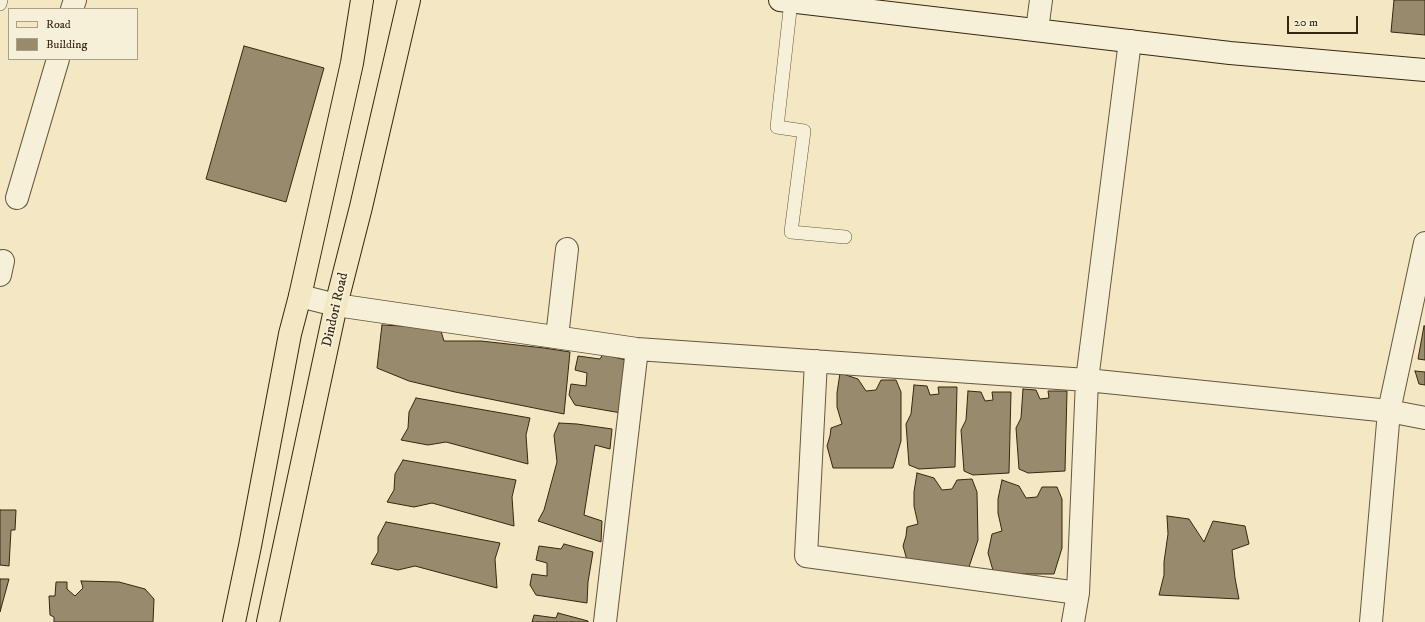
<!DOCTYPE html>
<html>
<head>
<meta charset="utf-8">
<style>
  body { margin:0 }
  #map { position:relative; width:1425px; height:622px; overflow:hidden; background:#f3e8c3; font-family:"IM FELL DW Pica",serif }
  canvas { display:block }
  .legend { position:absolute; left:8px; top:8px; width:130px; height:52px; box-sizing:border-box; background:#f7f0d8; border:1px solid #aa9f88; margin:0; padding:5px 7px; list-style:none; font-size:12px; color:#362610 }
  .legend li { display:flex; align-items:center; gap:8px; height:20px }
  .legend b { width:20px; border:1px solid #aa9f88 }
  .scale { position:absolute; left:1287px; top:16px; width:71px; height:18px; box-sizing:border-box; border:2px solid #362610; border-top:0; padding-left:5px; font-size:12px; line-height:14px; white-space:nowrap; color:#362610; -webkit-text-stroke:3px #f7f0d8; paint-order:stroke }
</style>
</head>
<body>
<div id="map">
<canvas width="1425" height="622"></canvas>
<ul class="legend">
<li><b style="height:5px;background:#f3e8c3"></b>Road</li>
<li><b style="height:11px;background:#988b6d"></b>Building</li>
</ul>
<div class="scale">20 m</div>
</div>
<script>
const g = document.querySelector('canvas').getContext('2d');
g.lineJoin = 'round';
function fillPath(path, color) { g.fillStyle = color; g.fill(path, 'evenodd'); }
const shape = rows => new Path2D(rows.map(r => 'M' + r).join(''));
function trace(path, color, width, dash) { g.strokeStyle = color; g.lineWidth = width; g.lineCap = dash ? 'butt' : 'round'; g.setLineDash(dash || []); g.stroke(path); }
function write(font, color, halo, rows, align = 'center') {
  g.font = font + ' "IM FELL DW Pica",serif'; g.lineWidth = 4; g.setLineDash([]); g.textBaseline = 'middle'; g.strokeStyle = halo; g.fillStyle = color; for (const [text, x, y, turn = 0] of rows) {
    g.save(); g.translate(x, y); g.rotate((+turn || 0) * Math.PI / 180); g.textAlign = isNaN(turn) ? turn : align; if (halo) g.strokeText(text, 0, 0); g.fillText(text, 0, 0); g.restore();
  }
}
const building = shape([
  [1394,0,1425,0,1425,35,1391,32,1394,0],
  [244,46,324,68,286,202,206,179,244,46],
  [382,325,440,328,444,341,481,341,544,348,570,352,564,414,455,392,409,381,377,368,382,325],
  [1424,326,1425,326,1425,360,1418,359,1424,326],
  [603,354,633,362,627,414,575,405,569,395,571,384,586,386,587,373,575,370,578,356,600,359,603,354],
  [1415,371,1425,372,1425,385,1419,384,1415,371],
  [840,373,858,379,866,391,876,390,881,380,896,380,901,392,901,441,893,468,833,468,827,446,830,436,831,428,842,424,837,407,837,393,840,373],
  [914,385,927,386,930,395,939,394,938,387,957,387,955,467,919,469,909,465,906,424,911,414,914,385],
  [1023,389,1036,390,1040,399,1049,398,1048,391,1067,391,1065,471,1028,473,1019,469,1016,428,1021,418,1023,389],
  [968,391,981,392,985,401,993,400,992,392,1011,392,1009,473,973,475,964,471,961,430,966,420,968,391],
  [416,398,530,418,526,435,528,464,446,442,428,445,401,440,408,428,409,412,416,398],
  [559,423,577,424,612,429,610,449,595,445,584,515,602,521,601,542,538,521,544,510,557,462,554,435,559,423],
  [403,460,516,480,512,497,514,526,432,503,414,507,387,502,394,490,395,474,403,460],
  [917,473,934,478,942,490,952,489,957,480,972,479,977,492,978,540,969,567,909,567,903,546,906,536,907,527,918,524,914,506,914,492,917,473],
  [1002,480,1019,486,1026,498,1037,497,1042,487,1057,487,1062,499,1062,548,1054,574,994,574,988,553,992,534,1002,531,998,513,998,499,1002,480],
  [0,510,16,510,15,530,11,530,9,566,0,565,0,510],
  [1167,516,1189,519,1204,542,1213,521,1245,526,1249,544,1232,550,1235,578,1239,599,1159,595,1164,575,1164,562,1168,534,1167,516],
  [386,522,500,543,495,559,497,588,415,566,398,570,371,564,378,552,378,537,386,522],
  [564,544,593,552,588,582,587,603,536,595,530,585,532,574,547,576,547,563,536,560,539,546,561,549,564,544],
  [0,579,9,579,0,612,0,579],
  [81,581,119,582,145,589,154,599,153,622,54,622,54,617,50,615,49,596,55,596,56,582,67,582,67,589,75,596,83,588,81,581],
  [558,613,588,621,588,622,532,622,534,615,556,618,558,613]
]);
fillPath(building, '#988b6d');
trace(building, '#362610', 1);
const lane = shape([
  [791,1,777,127,804,131,791,232,845,237],
  [0,4,1,0]
]);
const street = shape([
  [72,9,75,0],
  [1037,30,1041,0],
  [17,198,58,59],
  [0,275,3,261],
  [300,296,336,305,637,349,1087,380,1389,411,1425,418],
  [557,337,567,249],
  [816,361,806,556,1078,593,1087,380,1130,41],
  [605,622,637,349],
  [1073,622,1078,593],
  [1371,622,1389,411,1425,243]
]);
const secondary = shape([
  [780,0,1230,53,1425,70]
]);
const primary = shape([
  [234,622,250,546,290,334,300,296,352,63,362,0],
  [268,622,336,305,361,207,409,0]
]);
trace(lane, '#65563d', 14);
trace(street, '#65563d', 24);
trace(secondary, '#362610', 24);
trace(primary, '#362610', 24);
trace(lane, '#f7f0d8', 13);
trace(street, '#f7f0d8', 22);
trace(secondary, '#f7f0d8', 22);
trace(primary, '#f3e8c3', 22);
write('14px', '#362610', '#f7f0d8', [
  ["Dindori Road",336,310,-77]
]);
</script>
</body>
</html>
